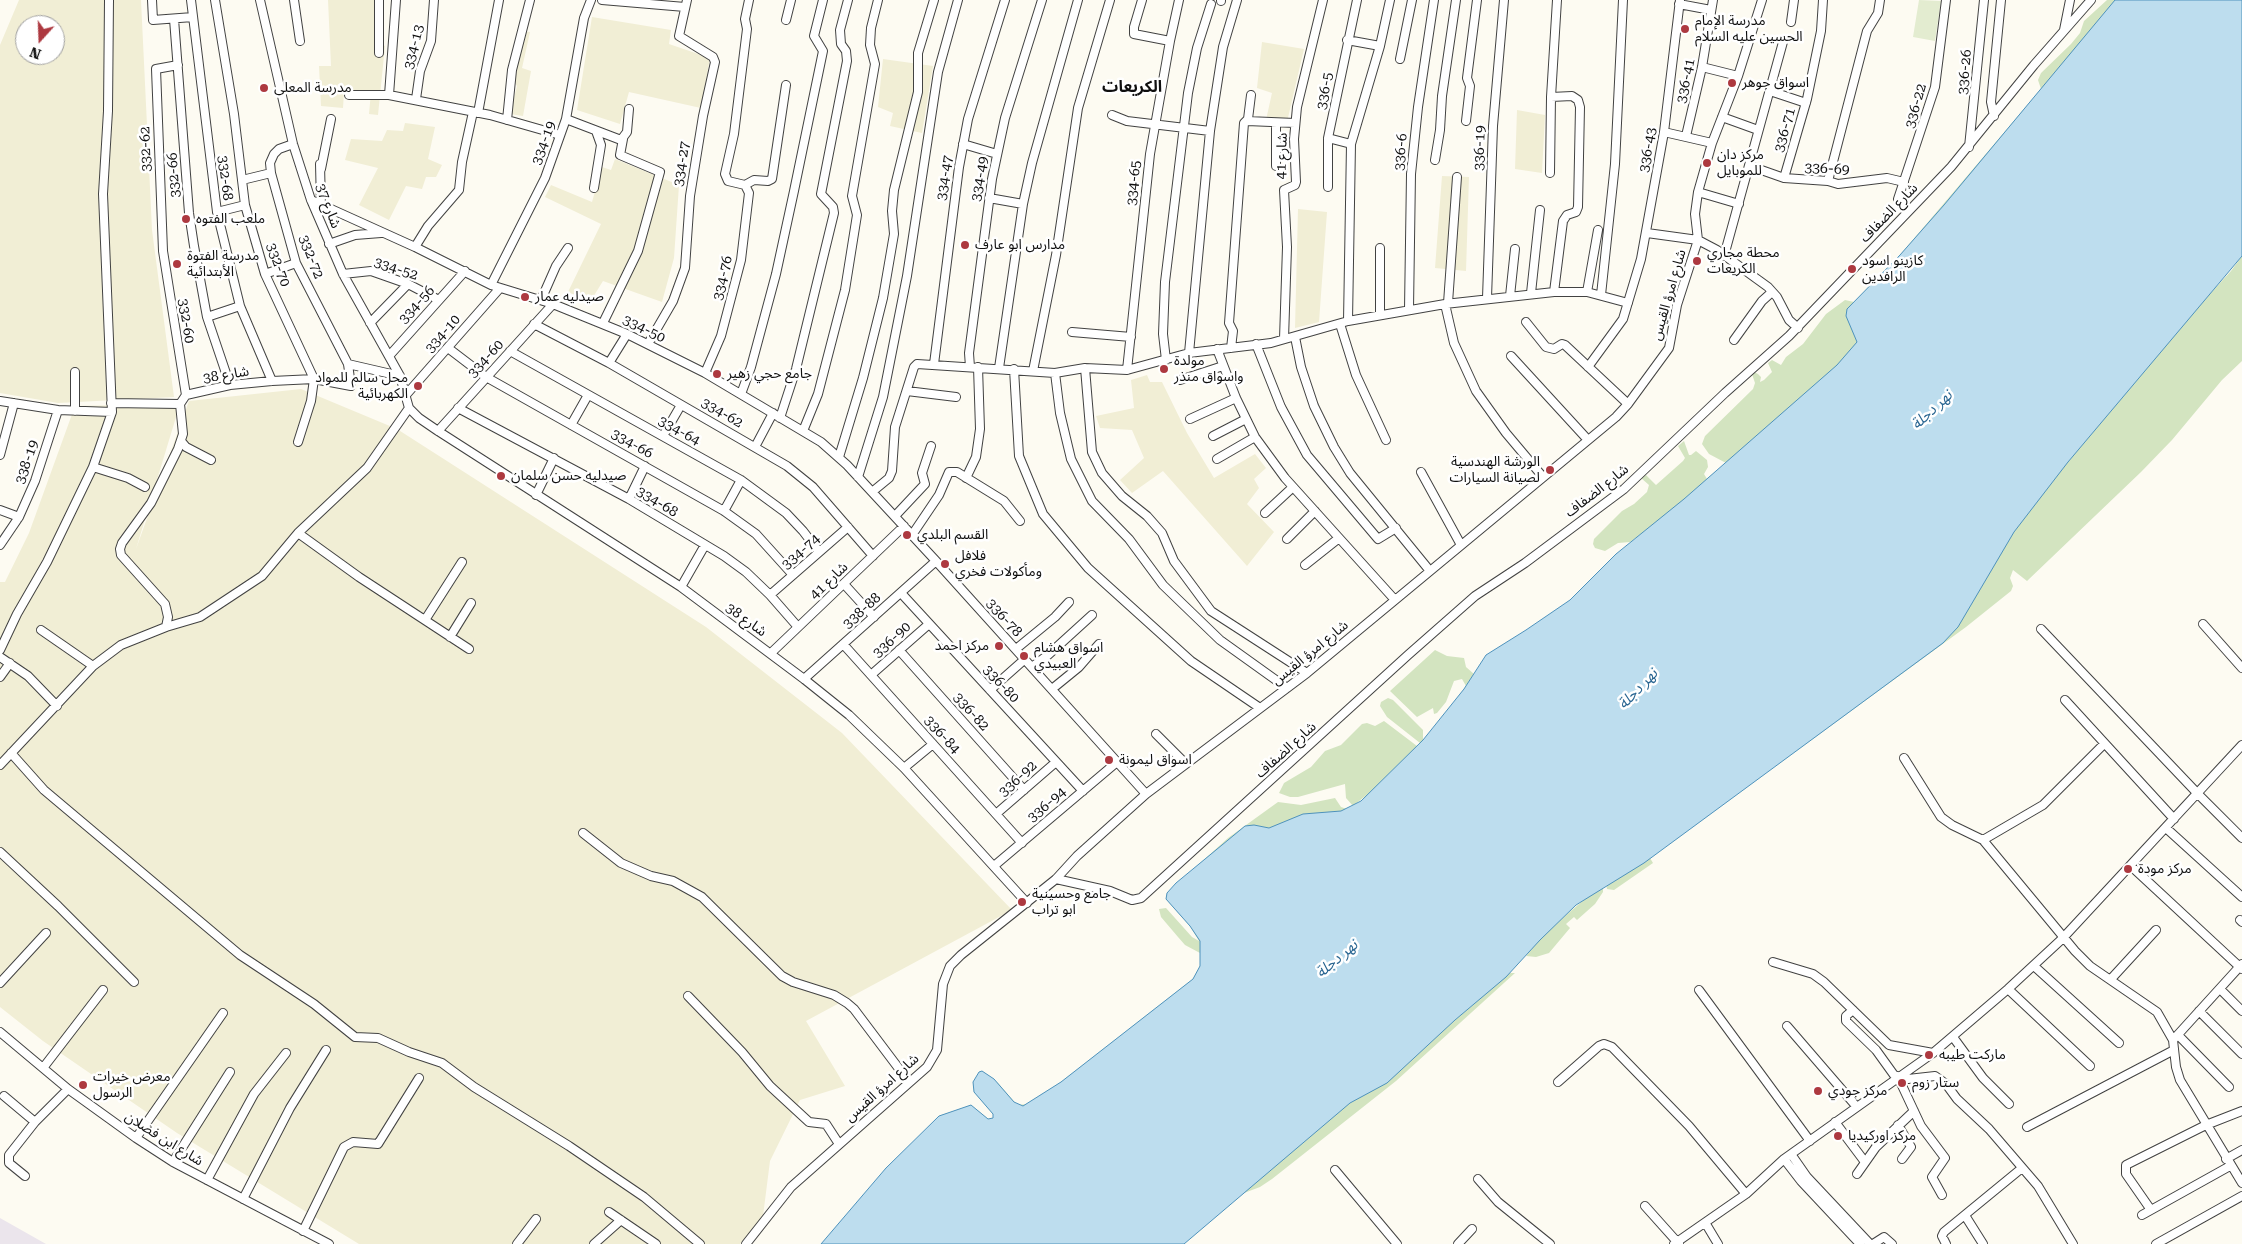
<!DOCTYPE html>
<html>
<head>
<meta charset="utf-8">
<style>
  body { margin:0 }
  #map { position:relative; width:2242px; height:1244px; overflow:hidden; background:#fdfbf2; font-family:"Roboto Serif",serif }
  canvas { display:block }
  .north { position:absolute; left:15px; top:15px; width:50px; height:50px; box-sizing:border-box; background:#fff; border:1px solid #9f9f9f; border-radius:50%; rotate:200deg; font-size:14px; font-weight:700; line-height:20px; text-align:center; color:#0f0f0f }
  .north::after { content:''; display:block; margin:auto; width:18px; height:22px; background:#ad3940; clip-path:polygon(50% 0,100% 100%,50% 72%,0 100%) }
</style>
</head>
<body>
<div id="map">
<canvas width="2242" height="1244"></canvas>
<div class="north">N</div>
</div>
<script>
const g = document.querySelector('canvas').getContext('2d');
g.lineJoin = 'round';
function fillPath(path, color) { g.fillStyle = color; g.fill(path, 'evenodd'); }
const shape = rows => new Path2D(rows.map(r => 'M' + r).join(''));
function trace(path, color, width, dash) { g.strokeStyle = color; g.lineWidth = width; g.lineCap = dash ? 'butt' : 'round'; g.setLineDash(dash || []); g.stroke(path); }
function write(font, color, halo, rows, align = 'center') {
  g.font = font + ' "Roboto Serif","Noto Sans Arabic",serif'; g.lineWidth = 5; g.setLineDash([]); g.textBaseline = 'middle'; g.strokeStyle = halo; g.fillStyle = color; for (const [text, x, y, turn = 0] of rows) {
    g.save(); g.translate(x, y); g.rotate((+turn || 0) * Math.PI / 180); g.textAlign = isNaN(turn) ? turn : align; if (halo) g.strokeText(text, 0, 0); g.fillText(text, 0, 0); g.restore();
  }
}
fillPath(shape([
  [0,1218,46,1244,0,1244]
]), '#ebe5ec');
fillPath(shape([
  [19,0,141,0,152,230,174,397,58,403,0,393,0,45],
  [25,25,55,25,55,55,25,55],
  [328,0,376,0,374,40,385,46,378,115,369,114,371,92,344,92,343,108,321,106,319,66,331,66],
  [592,17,671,30,669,44,710,58,701,108,629,92,620,124,577,110],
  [521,31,530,32,522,68,531,71,523,116,510,114,517,86,512,79],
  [1262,42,1304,49,1287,122,1266,120,1272,93,1257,88],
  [883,59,933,66,922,133,890,126,893,113,878,107],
  [1517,110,1545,115,1542,173,1515,169],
  [405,123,435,127,428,159,442,165,436,177,426,177,422,189,406,186,389,220,359,205,378,168,345,160,351,139,382,141,387,130,403,131],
  [615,159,679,185,674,258,662,302,603,281,590,302,568,292,601,224,545,197,551,185,592,202,602,167,611,170],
  [1442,176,1469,177,1466,271,1435,268],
  [1298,209,1327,212,1319,322,1295,328],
  [1147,375,1150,382,1162,382,1187,433,1214,478,1255,454,1266,468,1254,479,1259,488,1247,504,1274,532,1247,566,1163,471,1132,493,1120,480,1144,458,1132,430,1100,428,1096,416,1134,408,1131,380],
  [301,389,397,429,706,627,842,733,1012,910,806,1021,845,1086,800,1100,770,1161,763,1216,740,1244,359,1244,177,1133,43,1041,0,1007,0,582,5,582,29,533,75,406,180,404,136,549,189,401]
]), '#f1eed5');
fillPath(shape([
  [2107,0,2122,0,1883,325,1706,487,1630,542,1618,543,1605,551,1595,548,1593,544,1594,539,1622,511,1634,504,1647,492,1649,485,1641,478,1646,475,1656,485,1683,461,1685,458,1678,446,1684,441,1689,455,1691,455,1696,451,1707,460,1708,467,1704,474,1707,479,1726,463,1709,454,1702,444,1705,436,1753,389,1755,383,1752,374,1754,372,1758,374,1761,377,1760,382,1764,380,1772,372,1768,363,1772,360,1781,365,1786,357,1803,344,1826,314,1845,300,1854,302,1900,255,2041,89,2038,80,2041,73,2071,44,2080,33,2084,21],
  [2242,256,2242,361,2222,380,2172,440,2141,472,2027,581,2013,570,2010,578,2013,586,2011,591,1966,627,1777,765,2231,271],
  [1435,650,1447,656,1464,658,1466,667,1474,674,1466,686,1462,679,1454,681,1446,702,1437,713,1434,714,1433,708,1417,717,1390,691],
  [1388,698,1393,700,1423,730,1423,740,1420,743,1387,717,1380,706,1381,702],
  [1384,721,1417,746,1374,789,1353,806,1281,901,1034,1123,939,1116,971,1105,988,1119,993,1118,993,1114,974,1092,973,1082,982,1071,998,1083,1017,1105,1027,1104,1061,1082,1193,979,1200,966,1200,953,1185,945,1178,937,1161,917,1159,909,1166,908,1192,937,1199,941,1190,926,1166,899,1167,893,1228,838,1278,802,1301,805,1335,798,1341,807,1347,809,1353,806,1346,798,1345,784,1298,797,1290,797,1279,793,1284,783,1311,767,1325,751,1341,745,1362,724,1367,723,1375,726],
  [1773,768,1650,858,1653,863,1614,890,1607,889,1606,883,1634,868],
  [1599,887,1603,888,1603,892,1595,904,1577,920,1574,917,1566,924,1570,928,1549,953,1536,957,1526,956,1532,949,1532,944],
  [1506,973,1515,973,1396,1081,1272,1179,1260,1187,1244,1193,1247,1181,1413,1054,1474,1004,1474,1001]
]), '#d3e4c0');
fillPath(shape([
  [1919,0,1941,1,1935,41,1913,37]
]), '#e3ecd0');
const water = shape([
  [2115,0,2242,0,2242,256,2068,462,2014,532,1958,627,1943,643,1644,863,1576,905,1540,940,1506,977,1455,1020,1387,1083,1350,1103,1184,1244,821,1244,886,1168,939,1116,971,1105,988,1119,993,1118,993,1114,974,1092,973,1082,979,1072,982,1071,994,1079,1014,1102,1023,1106,1061,1082,1193,979,1200,966,1200,941,1190,926,1166,899,1167,893,1176,883,1245,826,1254,825,1269,828,1303,814,1341,811,1361,801,1423,740,1464,689,1486,655,1526,630,1570,600,1616,554,1684,499,1837,365,1857,342,1846,316,1847,309,1900,255,1944,205,2115,0]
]);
fillPath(water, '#bdddee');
trace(water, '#4e92bc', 1);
const minor = shape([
  [152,0,153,20,193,17],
  [191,0,217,212,240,306,272,381],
  [215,0,234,114,245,205,265,274,314,379,311,401,298,442],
  [260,0,293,144,311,200,343,274,400,376,409,408,419,418,438,431,681,587,804,679,849,715,904,768,1027,903],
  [294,0,300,41],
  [396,0,389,95,490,115,560,135],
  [602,0,685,7],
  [749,0,745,19,747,29,734,134,725,174,728,181,745,185,754,180,768,181,772,179,786,85],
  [1142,0,1134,27,1134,34,1170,41],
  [1221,0,1221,1],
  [1679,4,1711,10],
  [174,19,189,213,194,246,207,317,230,385],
  [786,20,791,0],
  [1791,22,1794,0],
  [2064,30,2070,0],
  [1347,40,1380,46],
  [379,53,379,0],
  [1400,59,1412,0],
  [178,65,156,69,163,251,186,395],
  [1702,67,1738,76],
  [1770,91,1806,103],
  [349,95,389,95],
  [1551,97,1572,96,1578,100,1580,107,1578,207,1576,212,1567,215,1563,221,1554,292],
  [416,99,420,71,431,41,434,0],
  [478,113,499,0],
  [1112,115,1127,121,1210,131],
  [1994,116,1991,102,2001,0],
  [1722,117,1758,130],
  [566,119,621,140,627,132,629,109],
  [507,120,512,70,530,0],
  [1247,121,1295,123],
  [1466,121,1470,86,1467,78,1477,0],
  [1664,132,1712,143],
  [1686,136,1702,67,1713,0],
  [1328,138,1351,144],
  [963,144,997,154],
  [1969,147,1984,0],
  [1435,160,1440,130,1442,96,1456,0],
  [320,164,321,205],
  [1276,166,1276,123],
  [1750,166,1784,178,1828,181,1838,184,1887,178,1904,182],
  [321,169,331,119],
  [1550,173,1551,97,1557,0],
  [1784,178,1807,99,1821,31,1823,0],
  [242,180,271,173],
  [1828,181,1867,31,1878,13,1880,0],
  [1328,187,1328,138,1357,0],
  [594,188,601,145,596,131],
  [1698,192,1739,204],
  [989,198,1023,204],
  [311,200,415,247,491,285,553,304,627,334,705,373,821,442,847,465,936,561,1146,794],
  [217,212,245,205],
  [1907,212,1898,199,1935,87,1946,0],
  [1647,233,1698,240,1717,250,1768,287,1777,297,1789,320,1798,328],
  [329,244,355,235,381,233],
  [415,247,428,226,459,190,462,162,473,112],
  [1380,248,1380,315],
  [1724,256,1783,42],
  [265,274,296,263],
  [343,274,371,271,408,284,439,300],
  [491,285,545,178,566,119,584,18,591,0],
  [1587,292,1598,230],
  [1531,293,1540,210],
  [1601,295,1615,164,1623,0],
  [1510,296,1515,249],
  [1487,298,1493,126,1504,0],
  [541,300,556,266,568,248],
  [1448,303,1457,177],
  [1445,304,1454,343,1476,391,1506,433,1543,477],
  [1409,309,1411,174,1418,107,1434,0],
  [207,317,240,306],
  [1348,321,1351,144,1380,46,1390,0],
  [1526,322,1546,347,1554,349,1562,344,1565,345,1628,404],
  [370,323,408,284],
  [603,323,638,251,660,172,620,155,623,139],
  [534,324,609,363,787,466,813,487,873,556],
  [1340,324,1356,375,1386,440],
  [1072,332,1131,337],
  [1295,337,1301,367,1314,406,1334,447,1350,473,1430,571],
  [1284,339,1287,247,1284,190,1295,185,1296,182,1294,139,1297,107,1323,0],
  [1734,340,1762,301,1772,292],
  [648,344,673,301,685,268,690,196,703,116,715,62,713,57,679,36,687,0],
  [1256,344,1281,407,1307,455,1378,539,1396,528],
  [448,348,486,377,724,511,756,534,793,575],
  [1231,348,1233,331,1229,323,1244,123,1248,119,1251,95],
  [1217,349,1236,398,1255,437,1285,478,1395,600],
  [510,351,741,480,786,513,803,531,819,552],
  [1189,353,1210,131,1223,47,1237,0],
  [389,356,465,271],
  [1511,356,1588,440],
  [1166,360,1163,334,1165,282,1188,93,1197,48,1211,4],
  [609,363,627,334],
  [348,364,400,376],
  [934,364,959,167,968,119,1005,0],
  [970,367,969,353,992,179,1005,118,1042,0],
  [1588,367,1623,319,1641,259,1664,132,1680,0],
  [999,368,1023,204,1032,163,1078,0],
  [1085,368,1092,452,1102,473,1122,496,1147,516,1162,533,1174,561,1211,611,1307,673],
  [1014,369,1019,456,1043,514,1088,568,1191,661,1260,708],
  [1127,370,1150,154,1170,41,1179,0],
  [1033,371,1056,255,1078,108,1110,0],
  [705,373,721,336,741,260,749,193,745,185],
  [1055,373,1060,413,1071,459,1092,501,1129,539,1163,585,1220,640,1287,688],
  [1180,380,1223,366],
  [907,391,956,397],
  [741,394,751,367,776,274,794,191,823,51,814,36,823,0],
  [405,396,500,288],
  [0,401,58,410,112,412],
  [111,403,180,404,186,395,230,385,272,381,314,379,351,386,348,364,296,263,271,173,270,163,274,154,279,149,293,144],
  [458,408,629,499,724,556,746,572,770,595,798,627],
  [75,411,75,372],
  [780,418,796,369,834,213,833,207,821,194,847,61,846,51,841,44,840,30,848,0],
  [1190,419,1236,398],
  [571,425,588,395],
  [438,431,553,304],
  [803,431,818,394,845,290,857,215,852,196,875,64,870,45,871,28,878,0],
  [663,436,681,405],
  [1213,436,1246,419],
  [181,441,186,447,211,460],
  [755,447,773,413],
  [0,455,14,403],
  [839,457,863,378,883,298,894,234,892,211,894,190,918,92,918,53,934,0],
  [1217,459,1255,437],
  [93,467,128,478,145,487],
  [1421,472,1461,545],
  [858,477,883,397,907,276,938,72,958,0],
  [966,478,976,457,980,429,978,367],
  [872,492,889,478,892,471,895,427,914,367,917,364,1055,373,1085,368,1127,370,1189,353,1271,343,1348,321,1445,304,1554,292,1587,292,1628,303],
  [536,495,554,458],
  [629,499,645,466],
  [0,510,19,517],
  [724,511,741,480],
  [1265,513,1293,487],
  [895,516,925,484,922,473,931,446],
  [298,533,359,577,469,649],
  [912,535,939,495,949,472,957,472,1004,501,1020,521],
  [1287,539,1315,511],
  [0,545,19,517,35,481,58,410],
  [1305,565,1339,538],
  [844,584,874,617],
  [681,587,705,545],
  [901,593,1083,791],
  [770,595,848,527],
  [425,620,462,562],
  [2203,624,2242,668],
  [166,627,168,617,165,604,121,555,120,549,122,543,151,503,178,449,183,434,180,404],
  [2041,629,2198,794,2242,838],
  [41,630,93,666],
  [450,637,471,603],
  [843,644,1022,843],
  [1016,649,1055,617,1069,602],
  [0,650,17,614,47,562,93,467,112,412,103,194,108,111,109,0],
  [899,650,1024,790],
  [771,653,904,526],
  [0,657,28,676,57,706],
  [1032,667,1048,655,1092,615],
  [871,675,929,624],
  [0,677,10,663],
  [804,679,936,561],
  [1052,689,1079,667,1099,644],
  [990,690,1025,659],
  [2065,700,2174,819],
  [1156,734,1186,764],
  [11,753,44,790,240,955,314,1004,355,1037,378,1038,409,1052,442,1063,474,1087,569,1146,644,1197,700,1244],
  [1904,758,1941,817,1952,825,1983,840,2075,951,2090,966,2157,1012,2173,1040,2176,1067,2180,1080,2242,1183],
  [0,765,93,666,121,645,166,627,200,617,262,576,298,533,367,468,409,408],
  [904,768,933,744],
  [996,814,1056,762],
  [2166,828,2242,897],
  [583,833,621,863,651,876,673,881,702,897,782,976,793,982,834,995,847,1003,854,1009,909,1082],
  [1983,840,2043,805,2104,744],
  [0,852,58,906,134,982],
  [994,866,1117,762],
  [2131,866,2242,969],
  [1056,879,1110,891,1132,900,1141,898,1408,655,1475,596,1525,563,1624,489,1725,393,1789,336,1951,167,2034,65,2091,0],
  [2240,920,2242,922],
  [1773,962,1813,974,1824,982,1889,1045,1933,1053],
  [2034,966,2119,1043],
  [2111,979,2156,930],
  [0,983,46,933],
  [2008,989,2090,1066],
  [2220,989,2242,1011],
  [1699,990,1810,1141],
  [688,996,742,1052,770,1086,809,1122,826,1124,839,1144],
  [1853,1010,1846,1016,1846,1021,1876,1050,1894,1075,1908,1079,1935,1076,1946,1084,1957,1099,1989,1129,2038,1186,2073,1244],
  [2199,1011,2242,1054],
  [1787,1026,1856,1106],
  [0,1032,68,1089,136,1138,173,1162,329,1244],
  [2178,1035,2229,1087],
  [1953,1037,1983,1078,2009,1104],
  [2173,1040,2242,964],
  [43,1068,103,990],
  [1898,1077,1921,1126,1945,1158,1932,1177,1942,1195],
  [1558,1082,1599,1046,1604,1044,1612,1047,1689,1126,1746,1194],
  [4,1096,35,1122],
  [1835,1122,1865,1162],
  [1898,1125,1911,1147,1902,1159],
  [2027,1127,2174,1050],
  [136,1138,223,1013],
  [1791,1154,1807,1177,1870,1244],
  [1784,1159,1801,1181,1860,1244],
  [2226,1159,2242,1150],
  [173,1162,230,1072],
  [1335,1170,1397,1244],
  [1857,1174,1876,1147,1914,1111],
  [25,1176,9,1163,9,1155,35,1122,68,1089],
  [1478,1179,1498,1202,1550,1244],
  [207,1180,254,1094,286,1053],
  [243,1199,290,1108,326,1050],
  [1645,1206,1679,1244],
  [2151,1210,2126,1174,2126,1165,2206,1125,2242,1111],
  [609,1212,656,1244],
  [2142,1215,2230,1166],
  [1966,1217,1983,1244],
  [1706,1224,1718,1244],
  [303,1231,344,1147,353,1142,378,1144,419,1078],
  [517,1244,536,1219],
  [594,1244,621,1220],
  [746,1244,791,1187,927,1067,937,1050,943,984,950,966,961,955,1056,879,1077,856,1146,794,1307,673,1616,417,1628,404,1669,348,1677,305,1698,240,1695,214,1698,192,1712,143,1738,76,1762,0],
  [1458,1244,1472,1229],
  [1674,1244,1746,1194,1784,1159,1933,1053,2008,989,2062,939,2242,745],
  [1873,1244,1884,1237,1892,1244],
  [1946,1244,1942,1236,1944,1232,2022,1168],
  [2156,1244,2242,1196]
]);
trace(minor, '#424242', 10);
trace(minor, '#fff', 8);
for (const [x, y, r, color] of [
  [1685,29,5,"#ad3940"],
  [1732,83,5,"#ad3940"],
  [264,88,5,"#ad3940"],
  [1707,163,5,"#ad3940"],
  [186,219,5,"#ad3940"],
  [965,245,5,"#ad3940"],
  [1697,261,5,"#ad3940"],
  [177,264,5,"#ad3940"],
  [1852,269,5,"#ad3940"],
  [525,297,5,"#ad3940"],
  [1164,369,5,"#ad3940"],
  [717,374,5,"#ad3940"],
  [418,386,5,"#ad3940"],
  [1550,470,5,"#ad3940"],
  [501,476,5,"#ad3940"],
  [907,535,5,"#ad3940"],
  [945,564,5,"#ad3940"],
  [999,646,5,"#ad3940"],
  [1024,656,5,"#ad3940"],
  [1109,760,5,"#ad3940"],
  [2128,869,5,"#ad3940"],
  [1022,902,5,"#ad3940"],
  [1929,1055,5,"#ad3940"],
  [1902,1083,5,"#ad3940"],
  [83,1085,5,"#ad3940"],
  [1818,1091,5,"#ad3940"],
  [1838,1136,5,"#ad3940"]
]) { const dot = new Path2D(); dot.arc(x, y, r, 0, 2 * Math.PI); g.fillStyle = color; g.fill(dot); trace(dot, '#fff', 2); }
write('14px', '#0f0f0f', '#fff', [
  ["مدرسة الإمام",1695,21],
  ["الحسين عليه السلام",1695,37],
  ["اسواق جوهر",1742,83],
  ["مدرسة المعلى",274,88],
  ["مركز دان",1717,155],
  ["للموبايل",1717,171],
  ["ملعب الفتوه",196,219],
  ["مدارس ابو عارف",975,245],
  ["محطة مجاري",1707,253],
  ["الكريعات",1707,269],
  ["مدرسة الفتوة",187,256],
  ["الأبتدائية",187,272],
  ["كازينو اسود",1862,261],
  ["الرافدين",1862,277],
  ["صيدليه عمار",535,297],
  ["مولدة",1174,361],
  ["واسواق منذر",1174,377],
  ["جامع حجي زهير",727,374],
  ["محل سالم للمواد",408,378,"right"],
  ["الكهربائية",408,394,"right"],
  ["الورشة الهندسية",1540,462,"right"],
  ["لصيانة السيارات",1540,478,"right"],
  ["صيدليه حسن سلمان",511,476],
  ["القسم البلدي",917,535],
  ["فلافل",955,556],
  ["ومأكولات فخري",955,572],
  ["مركز احمد",989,646,"right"],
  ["اسواق هشام",1034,648],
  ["العبيدي",1034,664],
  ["اسواق ليمونة",1119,760],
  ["مركز مودة",2138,869],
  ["جامع وحسينية",1032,894],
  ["ابو تراب",1032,910],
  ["ماركت طيبه",1939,1055],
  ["معرض خيرات",93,1077],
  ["الرسول",93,1093],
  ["ستار زوم",1912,1083],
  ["مركز جودي",1828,1091],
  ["مركز اوركيديا",1848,1136]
], 'left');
write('14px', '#0f0f0f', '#fff', [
  ["334-13",414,47,-76],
  ["336-26",1965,72,-85],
  ["336-41",1686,81,-78],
  ["336-5",1325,91,-79],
  ["336-22",1916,106,-74],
  ["336-71",1785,130,-74],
  ["334-19",544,143,-70],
  ["336-19",1480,148,-88],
  ["332-62",146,149,-92],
  ["336-43",1648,150,-80],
  ["336-6",1401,152,-85],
  ["شارع 41",1282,156,-88],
  ["334-27",682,164,-81],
  ["336-69",1827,169,3],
  ["332-66",174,175,-94],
  ["332-68",225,178,83],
  ["334-47",945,178,-81],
  ["334-49",980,179,-80],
  ["334-65",1134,183,-84],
  ["شارع 37",328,206,69],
  ["شارع الضفاف",1889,213,-46],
  ["332-72",311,257,69],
  ["332-70",278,265,70],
  ["334-52",396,269,18],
  ["334-76",723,278,-77],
  ["شارع امرؤ القيس",1669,295,-74],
  ["334-56",417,305,-48],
  ["332-60",186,321,81],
  ["334-50",644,329,26],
  ["334-10",443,334,-49],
  ["334-60",486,359,-48],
  ["شارع 38",226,375,-9],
  ["334-62",722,413,30],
  ["334-64",679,431,29],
  ["334-66",632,444,29],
  ["338-19",27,462,-71],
  ["شارع الضفاف",1597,491,-38],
  ["334-68",657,502,31],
  ["334-74",801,552,-41],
  ["شارع 41",829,581,-44],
  ["338-88",862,611,-42],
  ["336-78",1004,618,48],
  ["شارع 38",746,620,36],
  ["336-90",892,640,-42],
  ["شارع امرؤ القيس",1310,653,-39],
  ["336-80",1001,684,47],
  ["336-82",971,712,48],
  ["336-84",942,735,48],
  ["شارع الضفاف",1286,750,-42],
  ["336-92",1018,779,-42],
  ["336-94",1047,805,-40],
  ["شارع امرؤ القيس",882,1088,-42],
  ["شارع ابن فضلان",164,1139,32]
]);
write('italic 15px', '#286591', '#fff', [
  ["نهر دجلة",1932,410,-43],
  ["نهر دجلة",1638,689,-46],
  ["نهر دجلة",1337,959,-40]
]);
write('bold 16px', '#0f0f0f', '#fff', [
  ["الكريعات",1132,87]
]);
</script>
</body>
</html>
